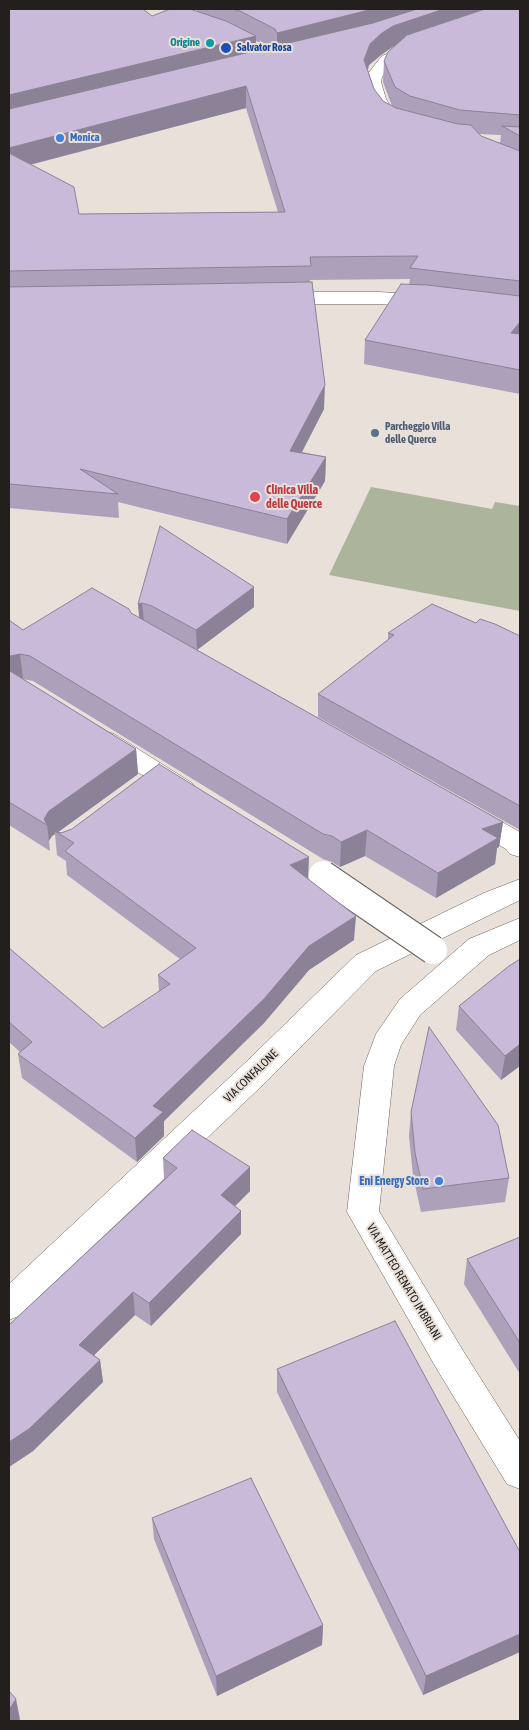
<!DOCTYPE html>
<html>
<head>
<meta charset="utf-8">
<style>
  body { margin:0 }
  #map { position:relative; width:529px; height:1730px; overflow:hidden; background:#e8e0d9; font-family:"Asap Condensed",sans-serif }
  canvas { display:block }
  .frame { position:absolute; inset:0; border:10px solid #221f1d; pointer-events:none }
</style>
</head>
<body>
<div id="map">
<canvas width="529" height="1730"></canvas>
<div class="frame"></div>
</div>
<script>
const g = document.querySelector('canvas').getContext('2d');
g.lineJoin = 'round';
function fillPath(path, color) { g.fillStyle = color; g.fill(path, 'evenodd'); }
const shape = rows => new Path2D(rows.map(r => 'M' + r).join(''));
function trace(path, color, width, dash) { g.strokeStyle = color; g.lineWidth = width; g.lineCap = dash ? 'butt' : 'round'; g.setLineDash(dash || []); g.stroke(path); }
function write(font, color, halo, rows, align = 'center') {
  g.font = font + ' "Asap Condensed",sans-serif'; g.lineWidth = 4; g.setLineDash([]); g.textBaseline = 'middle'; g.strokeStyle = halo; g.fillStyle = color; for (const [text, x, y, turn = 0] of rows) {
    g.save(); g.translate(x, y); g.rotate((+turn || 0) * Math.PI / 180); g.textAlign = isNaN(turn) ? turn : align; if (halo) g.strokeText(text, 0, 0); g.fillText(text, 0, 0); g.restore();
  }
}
fillPath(shape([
  [371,487,492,509,495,502,520,506,520,611,329,575]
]), '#acb49c');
const minor = shape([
  [416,41,422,43,424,46,422,49,394,62,382,77,381,82,386,99,391,107,406,121,403,125,397,126,391,125,378,114,370,99,365,82,366,76,382,56,416,41],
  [105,731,114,734,192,783,196,789,192,795,183,798,174,795,96,746,92,740,96,734,105,731],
  [468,806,477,808,520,832,520,857,510,854,506,849,459,822,455,815,459,808,468,806],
  [520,879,520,900,376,971,267,1081,21,1315,9,1320,9,1284,245,1063,356,955,484,893,520,879]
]);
const major = shape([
  [278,292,379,292,429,295,436,297,439,301,436,305,429,307,379,304,278,304,271,302,268,298,271,294,278,292],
  [520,918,520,940,489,955,420,1015,401,1045,394,1066,379,1211,462,1349,520,1441,520,1489,507,1484,438,1371,347,1212,364,1066,376,1034,400,999,469,939,520,918]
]);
trace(minor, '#6a645d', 1);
trace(major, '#6a645d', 1);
fillPath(minor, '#fff');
fillPath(major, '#fff');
const minorBridge = shape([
  [323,875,433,950]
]);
trace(minorBridge, '#6a645d', 30, []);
trace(minorBridge, '#fff', 28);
fillPath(shape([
  [9,9,152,16,197,11,197,9,520,9,520,394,364,364,365,340,409,284,410,279,310,280,324,409,302,452,326,457,325,481,287,544,118,502,119,518,9,508],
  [256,41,269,47,256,50],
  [393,47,384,61,383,82,392,106,383,101,374,89,368,70,369,65,381,55],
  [246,108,278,212,79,214,30,165],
  [479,134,501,135,500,143,481,136],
  [254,587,254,607,197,650,503,822,499,847,497,848,495,864,436,898,365,856,340,867,332,862,323,859,33,681,23,679,136,749,138,774,58,832,308,879,354,940,309,970,264,1023,164,1121,164,1136,137,1162,22,1078,18,1054,20,1052,9,1042,9,948,103,1028,159,992,158,975,180,959,67,875,66,861,57,855,55,834,52,836,49,841,50,851,9,825,9,620,23,630,131,613,139,618,138,604],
  [476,623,520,636,520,830,318,717,318,694,388,640,388,633],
  [520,959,520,1066,501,1080,456,1030,459,1006],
  [411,1112,509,1178,505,1202,421,1212,413,1176,409,1136],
  [163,1158,250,1167,250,1191,235,1206,241,1234,151,1326,135,1315,94,1355,100,1360,103,1382,33,1451,9,1467,9,1325,164,1179],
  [520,1237,520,1374,464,1284,467,1259],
  [277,1369,520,1552,520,1652,423,1695,277,1392],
  [152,1518,323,1625,322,1645,217,1696,154,1539]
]), '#aca0ba');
fillPath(shape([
  [372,9,437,9,277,54,277,33],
  [444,9,482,9,481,16,392,47,381,55,369,65,363,81,364,60,370,44,382,33,393,26],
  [256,36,256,58,9,117,9,95],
  [246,86,246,108,9,170,9,148],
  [520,322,520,342,511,333],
  [325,385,324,409,290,475,290,451],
  [326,457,325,481,287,544,287,519],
  [254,587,254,607,197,650,196,630],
  [142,603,144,622,140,623,138,604],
  [20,654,23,679,9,688,9,658,10,656],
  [136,749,138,774,57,833,55,831,55,834,52,836,49,841,47,825,44,819,49,811],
  [503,822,499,847,497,848,495,864,436,898,438,873,482,829],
  [367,830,365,856,340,867,341,842],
  [309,857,308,881,290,865],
  [356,916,354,940,309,970,264,1023,164,1121,164,1136,137,1162,135,1138,153,1106,309,946],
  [520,1044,520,1066,501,1080,505,1056],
  [250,1167,250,1191,222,1219,221,1195],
  [241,1211,241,1234,151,1326,149,1303],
  [133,1292,135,1315,82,1367,79,1345],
  [100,1360,103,1382,33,1451,9,1467,9,1442],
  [323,1625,322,1645,217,1696,216,1676],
  [520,1634,520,1652,423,1695,426,1676],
  [16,1699,20,1719,19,1721,9,1721,9,1710]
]), '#8c8297');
const building = shape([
  [9,9,143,9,152,16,170,9,190,9,226,21,256,36,9,95,9,9],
  [231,9,372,9,361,12,277,33,275,29,240,11,231,9],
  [417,9,444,9,393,26,382,33,370,44,364,60,374,89,383,101,396,108,458,124,471,125,481,136,520,151,520,281,410,268,418,256,310,257,311,266,9,271,9,153,74,187,79,214,285,212,246,86,9,148,9,109,373,23,417,9],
  [485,9,520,9,520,115,460,110,410,96,395,87,384,61,388,52,407,35,485,9],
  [502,126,520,127,520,136,502,126],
  [312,282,325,385,290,451,326,457,287,519,80,469,118,494,9,484,9,287,312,282],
  [401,284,427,285,520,296,520,322,511,333,520,334,520,370,365,340,401,284],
  [160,526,254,587,196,630,152,606,142,603,138,604,160,526],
  [92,588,129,609,131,613,503,822,482,829,498,838,438,873,367,830,341,842,332,836,323,834,30,656,20,654,10,656,9,658,9,620,23,630,92,588],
  [432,604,476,623,480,619,495,624,520,636,520,806,318,694,394,635,388,633,432,604],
  [9,669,10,671,136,749,49,811,44,819,47,825,9,802,9,669],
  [159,764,309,857,290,865,356,916,309,946,264,999,153,1106,163,1112,135,1138,18,1054,32,1042,9,1022,9,948,103,1028,170,984,158,975,196,948,65,851,74,843,55,831,61,833,72,829,159,764],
  [520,959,520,1044,505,1056,459,1006,509,966,520,959],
  [429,1027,498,1125,509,1178,423,1189,415,1153,411,1112,429,1027],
  [192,1130,250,1167,221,1195,241,1211,149,1303,133,1292,79,1345,100,1360,29,1429,9,1442,9,1325,177,1168,163,1158,192,1130],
  [520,1237,520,1343,467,1259,520,1237],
  [395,1321,520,1552,520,1634,426,1676,277,1369,395,1321],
  [251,1478,323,1625,216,1676,152,1518,251,1478],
  [9,1691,16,1699,9,1710,9,1691]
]);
fillPath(building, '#c8bad8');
trace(building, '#8c8297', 1);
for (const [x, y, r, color] of [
  [210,43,5,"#0f9aa8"],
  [226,48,6,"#1a4fb4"],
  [60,138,5,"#3f7fe0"],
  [375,433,5,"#5c6f8a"],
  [255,497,6,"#e0444e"],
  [439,1181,5,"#3f7fe0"]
]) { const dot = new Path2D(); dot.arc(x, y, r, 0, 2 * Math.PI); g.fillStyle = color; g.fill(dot); trace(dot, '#e8e0d9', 2); }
write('bold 11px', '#0d838f', '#e8e0d9', [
  ["Origine",200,43]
], 'right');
write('bold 11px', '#164399', '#e8e0d9', [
  ["Salvator Rosa",237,48]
], 'left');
write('bold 11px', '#366cbe', '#e8e0d9', [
  ["Monica",70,138]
], 'left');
write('bold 11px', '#4e5e75', '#e8e0d9', [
  ["Parcheggio Villa",385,427],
  ["delle Querce",385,440]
], 'left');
write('bold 12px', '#be3a42', '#e8e0d9', [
  ["Clinica Villa",266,490],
  ["delle Querce",266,504]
], 'left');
write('12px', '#221f1d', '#e8e0d9', [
  ["VIA CONFALONE",251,1076,-44],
  ["VIA MATTEO RENATO IMBRIANI",404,1282,59]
]);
write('bold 12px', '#366cbe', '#e8e0d9', [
  ["Eni Energy Store",429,1181]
], 'right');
</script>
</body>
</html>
